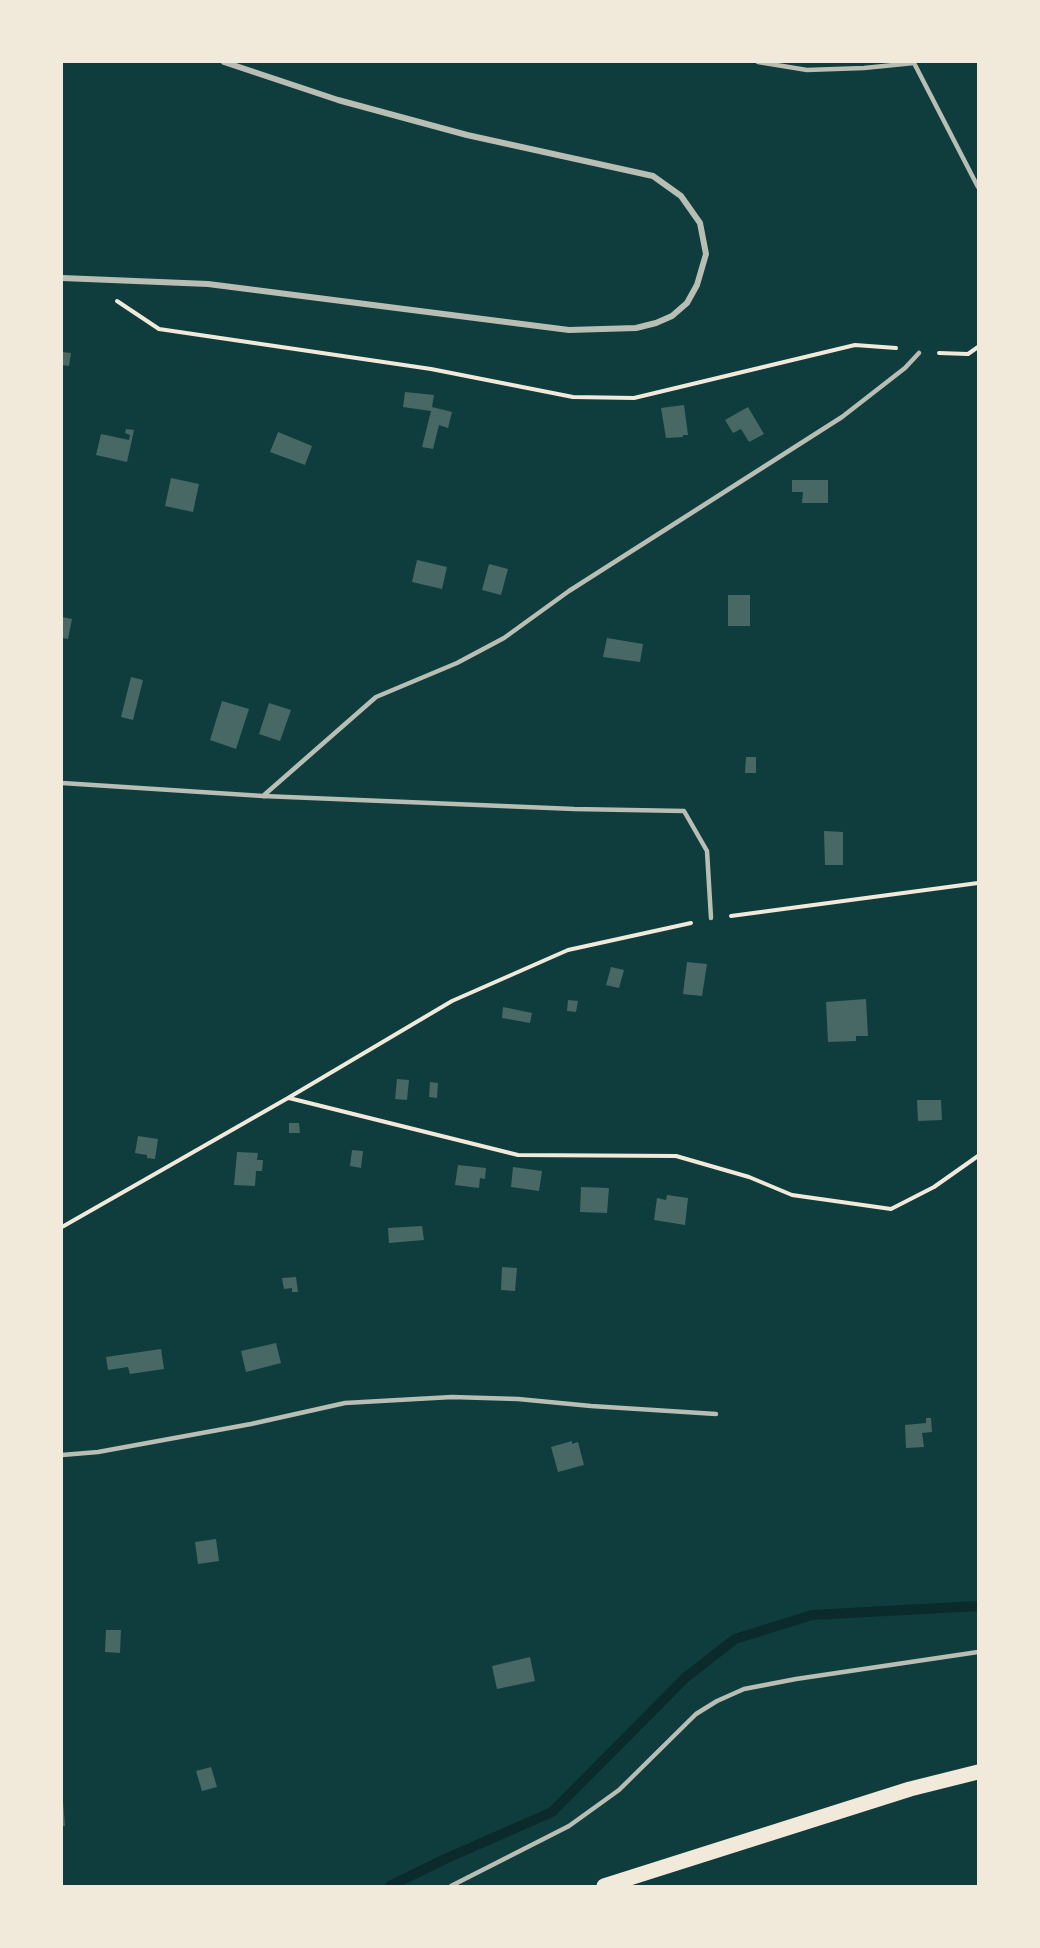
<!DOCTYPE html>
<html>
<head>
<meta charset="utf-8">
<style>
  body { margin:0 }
  #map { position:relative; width:1040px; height:1948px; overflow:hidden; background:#0f3d3e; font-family:Barlow,sans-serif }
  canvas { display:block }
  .frame { position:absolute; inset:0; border:63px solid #f1e9da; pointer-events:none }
</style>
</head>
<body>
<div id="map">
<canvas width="1040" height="1948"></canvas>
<div class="frame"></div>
</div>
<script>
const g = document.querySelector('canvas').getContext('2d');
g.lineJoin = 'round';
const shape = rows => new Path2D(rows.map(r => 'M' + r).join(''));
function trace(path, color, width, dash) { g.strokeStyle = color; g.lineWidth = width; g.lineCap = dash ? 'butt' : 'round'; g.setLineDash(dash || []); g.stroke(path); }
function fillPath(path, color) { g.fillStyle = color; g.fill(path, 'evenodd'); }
trace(shape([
  [390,1886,445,1859,552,1812,685,1678,735,1639,812,1615,978,1606]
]), '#0a2a2b', 10);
fillPath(shape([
  [62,352,71,353,69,366,62,365],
  [405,392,434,395,432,407,452,412,448,428,439,425,433,449,422,447,431,411,403,407],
  [684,405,688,435,683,435,683,437,666,438,661,408],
  [748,407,764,434,749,442,741,429,733,433,725,420],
  [126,429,134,430,127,462,96,455,101,434,129,440,130,435,125,433],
  [278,432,312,446,305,465,270,452],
  [171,478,199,484,193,512,165,506],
  [792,480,828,480,828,503,802,503,803,492,792,492],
  [417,560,447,567,442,589,412,582],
  [489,564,508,569,501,595,482,590],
  [728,595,750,595,750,626,728,626],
  [62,617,72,619,68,639,62,638],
  [607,638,643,644,640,662,603,657],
  [131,677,143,680,133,720,121,717],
  [222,701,249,709,236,749,210,740],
  [269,703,291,710,280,741,259,734],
  [746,757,756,757,756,773,745,773],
  [824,831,843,832,843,865,825,865],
  [687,962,707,964,702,996,683,994],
  [611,967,624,970,619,988,606,985],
  [866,999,868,1036,856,1036,856,1041,828,1042,826,1002],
  [568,1000,578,1001,576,1012,567,1011],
  [503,1007,532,1013,530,1023,502,1018],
  [397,1079,409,1080,407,1100,395,1099],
  [430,1082,438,1083,437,1098,429,1097],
  [917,1100,941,1100,942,1120,918,1121],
  [289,1123,299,1123,300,1133,289,1133],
  [138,1136,158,1139,155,1159,147,1158,147,1155,135,1153],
  [352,1150,363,1151,361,1168,350,1166],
  [237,1152,258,1153,257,1160,263,1160,262,1171,256,1171,255,1186,234,1185],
  [458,1165,486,1168,485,1179,480,1178,479,1188,455,1185],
  [513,1167,542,1171,539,1191,511,1187],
  [581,1187,609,1188,607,1213,580,1212],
  [667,1195,688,1198,685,1225,654,1220,657,1198,666,1200],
  [422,1226,424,1240,389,1243,388,1228],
  [502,1267,517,1268,515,1291,501,1290],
  [296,1277,298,1292,292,1292,292,1288,284,1289,282,1278],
  [276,1343,281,1363,246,1372,241,1351],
  [161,1349,164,1369,130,1374,128,1367,108,1370,106,1357],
  [926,1418,931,1418,932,1432,922,1433,924,1447,906,1448,905,1425,926,1423],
  [572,1441,572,1444,578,1442,584,1465,558,1472,551,1447],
  [216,1539,219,1561,198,1564,195,1542],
  [106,1630,121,1630,120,1653,105,1652],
  [530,1657,535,1681,497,1689,492,1666],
  [211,1767,217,1787,202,1791,196,1771],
  [62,1801,63,1801,65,1826,62,1826]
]), '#486865');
trace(shape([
  [117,301,159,329,431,369,573,397,634,398,855,345,896,348],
  [939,353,968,354,978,347],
  [731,916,978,883],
  [289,1098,518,1155,676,1156,749,1177,792,1195,891,1209,934,1187,978,1156],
  [62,1227,288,1098,452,1001,568,950,691,923]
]), '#f1e9da', 4);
trace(shape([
  [758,62,807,70,864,68,914,63,978,187],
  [62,783,263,796,574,809,684,811,707,851,711,918],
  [263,796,376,697,457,663,504,638,569,591,842,417,905,368,919,353],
  [62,1455,98,1452,251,1424,345,1403,452,1397,518,1399,591,1406,716,1414],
  [451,1886,569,1826,619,1790,696,1714,717,1701,744,1689,796,1679,978,1652]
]), '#b8beb3', 4.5);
trace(shape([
  [62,278,208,284,569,330,636,328,656,323,672,316,687,303,697,285,706,254,700,223,681,196,653,176,467,135,338,100,224,62]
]), '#b8beb3', 6);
trace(shape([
  [604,1886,910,1789,978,1772]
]), '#f1e9da', 15);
</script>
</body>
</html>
